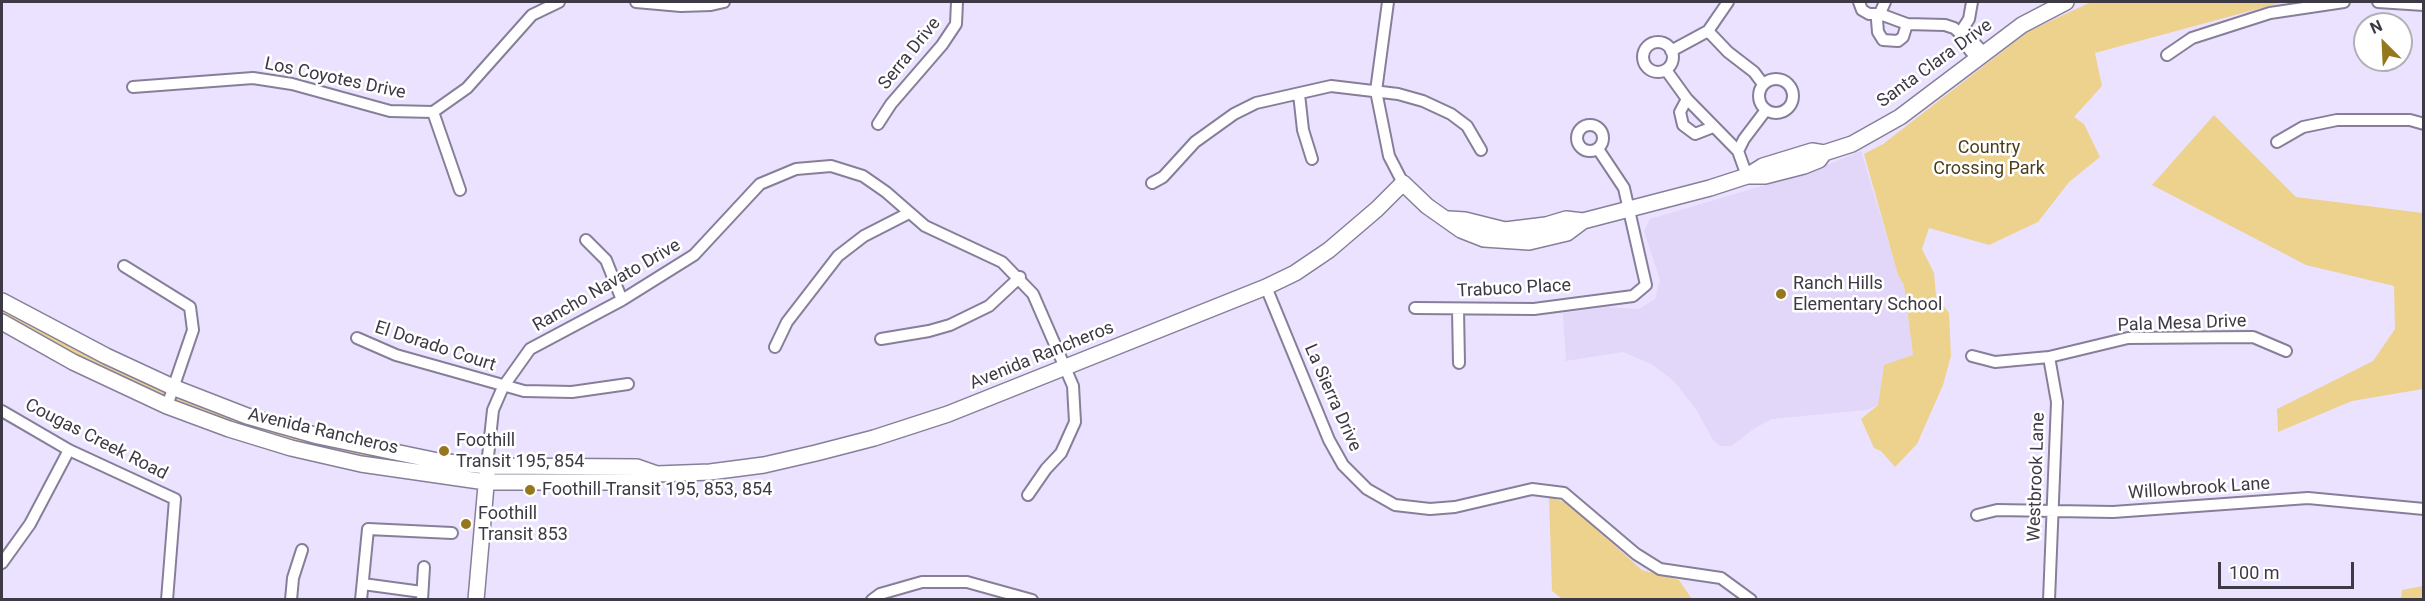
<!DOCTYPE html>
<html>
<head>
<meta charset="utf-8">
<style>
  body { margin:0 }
  #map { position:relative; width:2425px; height:601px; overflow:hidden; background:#ebe2ff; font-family:Roboto,sans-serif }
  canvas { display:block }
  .frame { position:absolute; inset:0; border:3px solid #3e3a45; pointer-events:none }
  .north { position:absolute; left:2353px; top:12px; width:60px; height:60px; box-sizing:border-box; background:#fff; border:2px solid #b2b0b5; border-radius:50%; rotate:336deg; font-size:16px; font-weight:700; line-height:24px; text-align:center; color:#3e3a45 }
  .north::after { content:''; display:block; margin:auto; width:21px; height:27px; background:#95771e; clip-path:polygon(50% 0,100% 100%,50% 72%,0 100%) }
  .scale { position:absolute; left:2218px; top:562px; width:136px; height:27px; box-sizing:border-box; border:3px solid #3e3a45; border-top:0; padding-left:8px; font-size:18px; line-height:21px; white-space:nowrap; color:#3e3a45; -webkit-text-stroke:4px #fff; paint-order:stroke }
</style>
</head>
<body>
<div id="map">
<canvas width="2425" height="601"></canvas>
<div class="frame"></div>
<div class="north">N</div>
<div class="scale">100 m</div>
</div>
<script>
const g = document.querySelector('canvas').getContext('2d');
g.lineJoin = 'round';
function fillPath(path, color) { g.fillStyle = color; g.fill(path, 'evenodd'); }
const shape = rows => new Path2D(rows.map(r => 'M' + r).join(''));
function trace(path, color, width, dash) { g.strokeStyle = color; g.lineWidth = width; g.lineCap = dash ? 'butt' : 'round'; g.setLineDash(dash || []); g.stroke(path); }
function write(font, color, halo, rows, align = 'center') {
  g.font = font + ' Roboto,sans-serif'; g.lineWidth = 5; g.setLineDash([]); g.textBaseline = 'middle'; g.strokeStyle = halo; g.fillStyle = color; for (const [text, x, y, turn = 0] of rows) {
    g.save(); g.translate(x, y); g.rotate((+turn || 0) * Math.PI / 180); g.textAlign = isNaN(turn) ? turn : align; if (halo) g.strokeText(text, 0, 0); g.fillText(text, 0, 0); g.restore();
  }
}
fillPath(shape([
  [1861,151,1898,274,1904,285,1913,356,1884,365,1878,405,1866,410,1772,419,1755,428,1731,446,1720,446,1713,440,1697,411,1675,382,1653,365,1623,352,1566,361,1563,313,1608,307,1639,309,1655,299,1660,280,1644,231,1650,219,1810,172]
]), '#e2d6f9');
fillPath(shape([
  [2091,2,2283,2,2095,53,2102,86,2074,117,2084,124,2100,157,2069,182,2038,222,1989,245,1929,228,1922,249,1934,273,1936,296,1949,313,1951,356,1943,385,1917,444,1895,467,1881,451,1874,448,1861,419,1878,405,1884,365,1913,355,1904,285,1898,275,1864,154,1883,144,2029,31],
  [2214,115,2296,197,2423,213,2423,389,2352,401,2278,432,2277,409,2373,361,2395,329,2394,286,2306,265,2152,185],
  [2,305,172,389,165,403,2,318],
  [177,390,208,403,485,469,484,478,364,462,171,405],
  [1549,497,1567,503,1642,570,1679,580,1692,599,1562,599,1552,591],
  [2423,586,2423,599,2401,599,2402,590]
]), '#edd28d');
const minor = shape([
  [636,2,681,6,711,5,724,2],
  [1388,2,1376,91,1389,156,1403,183],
  [1859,2,1862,10,1869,14,1880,14,1907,24,1945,25,1954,28,1960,33,1965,33,1983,52],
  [1885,2,1877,20,1878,32,1883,40,1898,41,1903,37,1907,24],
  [2378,2,2424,5],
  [1708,31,1728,52,1754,72,1763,84],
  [1960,33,1969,19,1972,2],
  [1960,33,1960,38,1976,58],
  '1643 57a15 15 0 1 1 30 0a15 15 0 1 1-30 0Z',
  [1671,51,1708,31,1728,2],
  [2167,55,2192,38,2270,13,2344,2],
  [1666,70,1687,99,1738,151,1747,176],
  '1759 96a17 17 0 1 1 34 0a17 17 0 1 1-34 0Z',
  [133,87,253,78,292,84,390,111,433,112,467,88,532,15,559,2],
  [1299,94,1303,130,1312,159],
  [1687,99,1680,112,1683,125,1695,134,1713,127],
  [433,112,460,190],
  [878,124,891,104,942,45,956,24,957,2],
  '1577 138a13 13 0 1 1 26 0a13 13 0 1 1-26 0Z',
  [2277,142,2303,127,2337,120,2410,120,2424,124],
  [1738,151,1744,139,1766,110],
  [1152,183,1163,177,1195,142,1234,114,1256,103,1331,86,1398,94,1423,101,1451,114,1467,126,1481,150],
  [586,240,606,260,622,300],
  [124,266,190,307,193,330,167,406],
  [1266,287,1329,440,1343,465,1367,489,1395,505,1430,509,1455,507,1532,489,1564,493,1636,554,1660,569,1721,578,1751,600],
  [1415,308,1534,309,1633,296,1646,285,1624,188,1598,149],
  [1458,309,1459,363],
  [357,338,396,355,524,391,572,392,628,384],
  [881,339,929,331,950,325,989,306,1020,277],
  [775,347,787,322,838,256,864,236,909,213],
  [1972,356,1995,362,2049,357,2128,338,2253,337,2286,351],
  [2,411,69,450,175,499,167,600],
  [487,466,493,410,503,387,530,349,622,300,694,255,760,184,796,169,831,166,863,176,886,192,925,226,1002,262,1033,294,1073,386,1075,422,1061,453,1046,469,1028,495],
  [1977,515,1997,510,2113,512,2308,498,2424,509],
  [2,563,30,524,69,450],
  [363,584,422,592],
  [291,600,293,578,302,550],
  [361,600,368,529,452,533],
  [422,600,424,567],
  [872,600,880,594,922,582,967,582,1032,600],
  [2049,600,2057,402,2049,357]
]);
const secondary = shape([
  [1747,176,1765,176,1804,166,1819,160,1824,153],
  [1449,219,1465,220,1505,230,1546,225,1566,219,1583,221,1710,188,1747,176,1763,166,1812,151,1824,153,1852,144,1900,117,2022,25,2066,2],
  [2,301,106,356,175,388,247,416,318,436,438,461,487,466,637,467,657,474,710,472,764,465,816,453,874,438,948,414,1266,287,1295,273,1329,250,1377,209,1403,183,1427,206,1461,230,1484,239,1529,242,1567,233,1583,221],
  [2,322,73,362,167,406,229,429,291,448,361,464,486,482,647,482,657,474],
  [476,600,487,474]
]);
trace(minor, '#877f99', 14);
trace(secondary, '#877f99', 18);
trace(minor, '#fff', 10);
trace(secondary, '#fff', 15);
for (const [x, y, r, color] of [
  [1781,294,6,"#95771e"],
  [444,451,6,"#95771e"],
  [530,490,6,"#95771e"],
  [466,524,6,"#95771e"]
]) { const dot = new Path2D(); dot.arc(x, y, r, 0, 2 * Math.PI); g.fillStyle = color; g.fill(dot); trace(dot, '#fff', 2); }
write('18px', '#3e3a45', '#fff', [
  ["Serra Drive",910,54,-51],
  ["Santa Clara Drive",1935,64,-36],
  ["Los Coyotes Drive",335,79,12],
  ["Rancho Navato Drive",607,286,-30],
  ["Trabuco Place",1514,289,-3],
  ["Pala Mesa Drive",2182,324,-2],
  ["El Dorado Court",435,347,18],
  ["Avenida Rancheros",1042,356,-22],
  ["La Sierra Drive",1332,398,66],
  ["Avenida Rancheros",323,432,13],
  ["Cougas Creek Road",96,440,27],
  ["Westbrook Lane",2037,477,-88],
  ["Willowbrook Lane",2199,489,-4]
]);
write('18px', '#4c3f1a', '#fff', [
  ["Country",1989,148],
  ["Crossing Park",1989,169]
]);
write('18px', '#3e3a45', '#fff', [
  ["Ranch Hills",1793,284],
  ["Elementary School",1793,305],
  ["Foothill",456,441],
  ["Transit 195, 854",456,462],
  ["Foothill Transit 195, 853, 854",542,490],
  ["Foothill",478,514],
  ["Transit 853",478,535]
], 'left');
</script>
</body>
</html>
